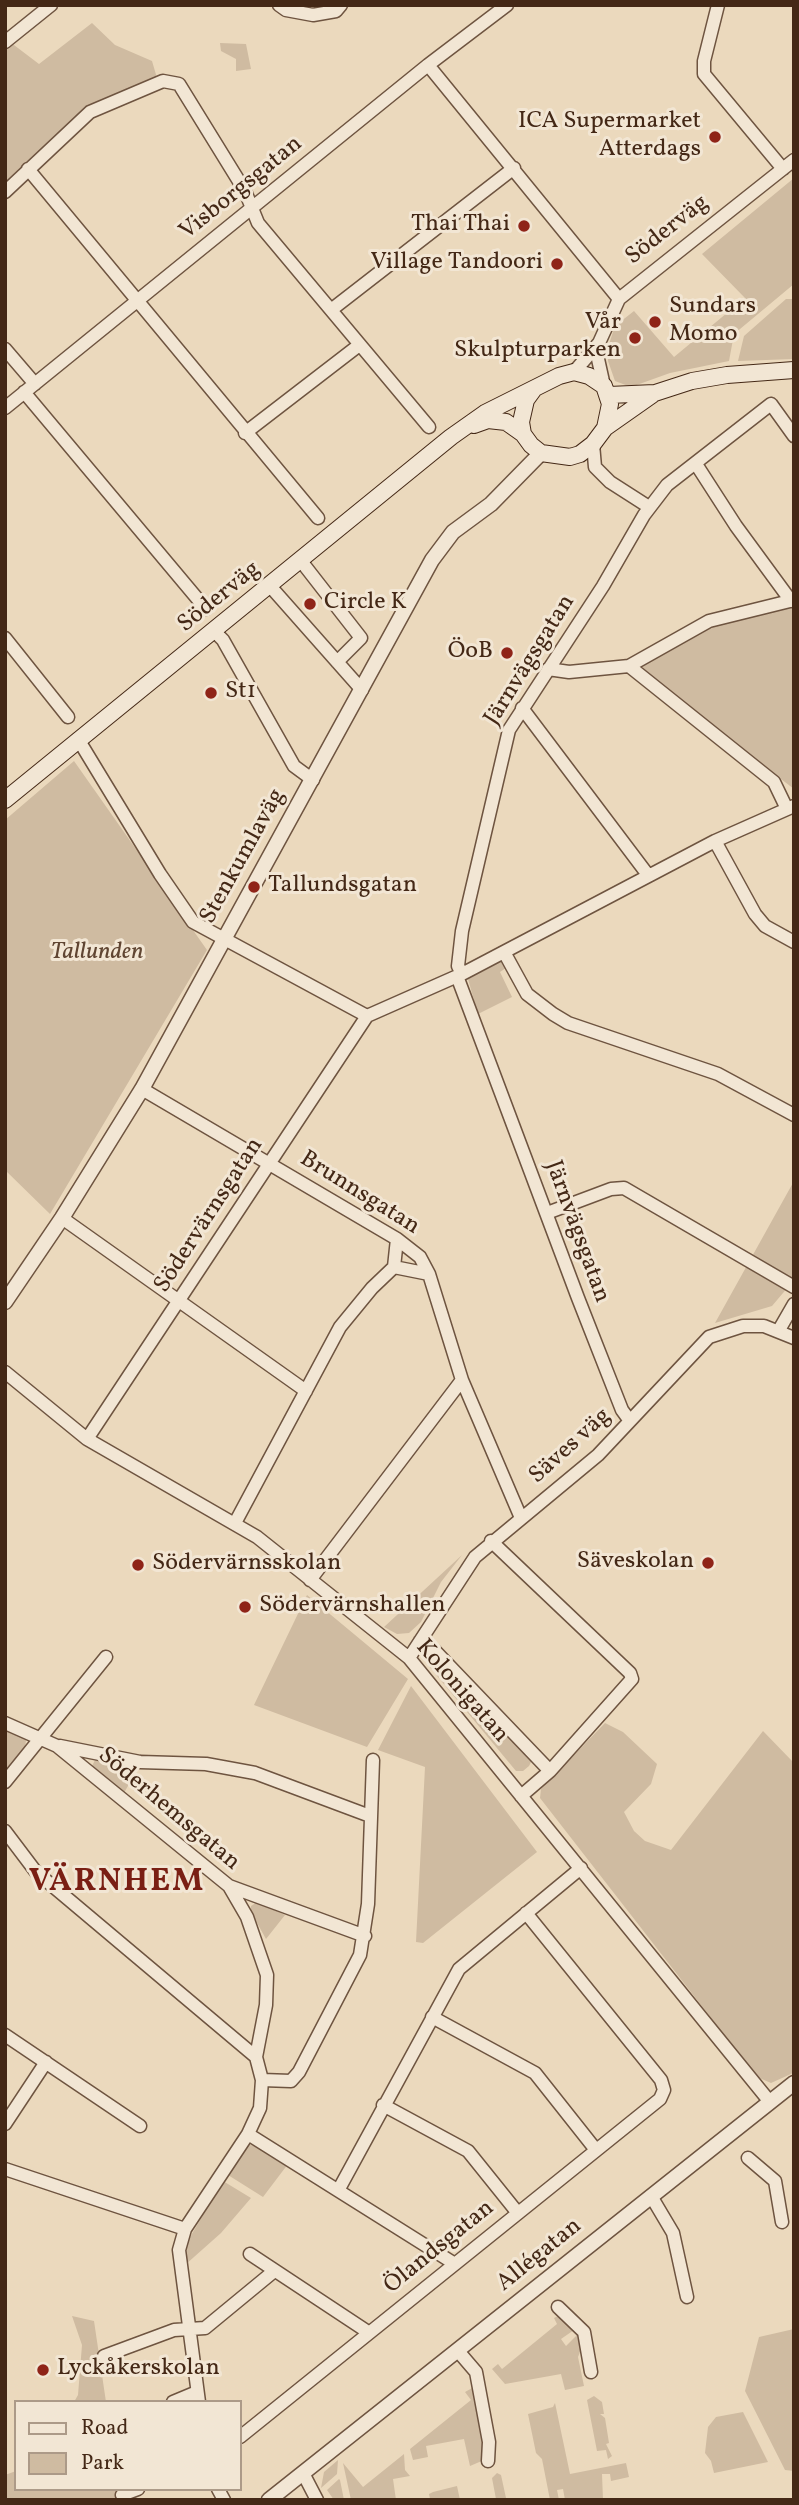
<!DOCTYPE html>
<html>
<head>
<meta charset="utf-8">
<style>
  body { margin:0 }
  #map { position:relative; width:799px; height:2505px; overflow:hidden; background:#ebd9bd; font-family:Vollkorn,serif }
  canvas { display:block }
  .frame { position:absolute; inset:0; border:7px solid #442816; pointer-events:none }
  .legend { position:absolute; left:14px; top:2400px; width:228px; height:91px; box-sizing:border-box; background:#f2e6d4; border:2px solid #ac9a88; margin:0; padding:9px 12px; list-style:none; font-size:21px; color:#442816 }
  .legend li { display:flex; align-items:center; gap:14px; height:35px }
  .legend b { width:35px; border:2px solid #ac9a88 }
</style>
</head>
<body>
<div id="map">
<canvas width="799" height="2505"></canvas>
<div class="frame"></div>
<ul class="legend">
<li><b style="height:9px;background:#f2e6d4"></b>Road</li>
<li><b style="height:19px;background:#cfbba1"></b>Park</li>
</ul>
</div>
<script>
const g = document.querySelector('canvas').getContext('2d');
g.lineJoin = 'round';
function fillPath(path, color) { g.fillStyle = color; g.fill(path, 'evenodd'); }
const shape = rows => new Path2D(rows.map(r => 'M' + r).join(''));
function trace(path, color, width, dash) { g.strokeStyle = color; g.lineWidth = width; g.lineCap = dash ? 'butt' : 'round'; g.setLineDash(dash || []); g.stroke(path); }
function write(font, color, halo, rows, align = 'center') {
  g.font = font + ' Vollkorn,serif'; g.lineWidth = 6; g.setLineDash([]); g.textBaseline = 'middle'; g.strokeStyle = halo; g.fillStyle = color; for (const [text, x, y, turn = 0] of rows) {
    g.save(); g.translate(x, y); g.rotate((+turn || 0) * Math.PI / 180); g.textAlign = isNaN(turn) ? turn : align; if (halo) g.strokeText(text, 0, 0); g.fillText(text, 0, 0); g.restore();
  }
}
fillPath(shape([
  [92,23,115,45,152,61,157,78,87,110,5,184,5,46,10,42,39,64],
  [220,43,246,44,251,69,236,71,236,59,221,51],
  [794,178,794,284,734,334,729,361,670,373,631,387,615,381,608,361,609,344,615,326,634,311,674,357,745,298,702,254],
  [786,299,794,299,794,359,738,361,744,336],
  [794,607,794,789,644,674,643,667,646,661,710,625],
  [74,761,207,950,50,1214,5,1170,5,820],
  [504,960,506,968,500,972,512,997,478,1014,468,979],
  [794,1181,794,1280,772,1306,715,1323],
  [462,1555,441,1582,421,1622,409,1633,397,1634,384,1627],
  [307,1595,408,1679,367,1747,254,1705],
  [433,1654,532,1760,529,1766,523,1771,516,1771,428,1665,429,1655],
  [411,1686,537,1852,423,1943,416,1942,425,1767,378,1750],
  [605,1723,623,1732,657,1764,651,1784,624,1812,634,1831,645,1841,671,1850,763,1731,794,1763,794,2072,791,2074,771,2083,757,2077,540,1798,541,1789],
  [5,1727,26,1740,25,1749,5,1772],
  [95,1760,139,1766,124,1793,92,1766],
  [257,1902,285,1915,266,1939,251,1912,251,1906],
  [250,2145,257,2146,288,2164,263,2197,228,2175,244,2147],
  [223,2181,251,2198,221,2233,185,2265,186,2244],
  [560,2315,574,2330,561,2339,566,2346,578,2334,582,2347,578,2357,584,2386,565,2390,561,2374,505,2384,492,2369,498,2364,502,2369,557,2324,554,2318],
  [72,2316,94,2321,106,2402,74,2402,78,2395,82,2345],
  [794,2329,794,2471,785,2470,745,2391,759,2337],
  [474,2387,486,2443,484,2460,470,2466,464,2439,426,2446,428,2457,413,2460,410,2449,471,2400,465,2392],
  [594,2396,602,2402,604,2414,600,2414,605,2418,609,2443,606,2444,612,2456,608,2459,606,2450,597,2451,587,2400],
  [555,2403,570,2474,626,2463,629,2477,611,2481,610,2474,602,2474,603,2500,565,2500,563,2489,557,2490,559,2500,550,2500,542,2459,536,2453,528,2414,553,2407],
  [743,2412,768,2462,714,2473,711,2461,705,2453,708,2427,716,2417],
  [404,2454,405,2470,410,2476,393,2479,396,2500,351,2500,343,2463,363,2487],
  [338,2460,337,2474,321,2488,324,2472],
  [16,2471,16,2489,118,2489,120,2500,5,2500,5,2475],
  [497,2473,501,2475,506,2498,496,2499,492,2478],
  [339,2479,340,2480,344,2500,334,2500,327,2490],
  [457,2486,460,2500,430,2499,429,2494,433,2492]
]), '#cfbba1');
const minor = shape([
  [279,5,286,10,313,15,336,11,341,5],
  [718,5,704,61,704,74,783,169],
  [5,42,51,5],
  [428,65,619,299],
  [28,169,318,518],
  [5,192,90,112,163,81,179,84,245,191,258,223,429,427],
  [331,310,514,168],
  [5,349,35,384],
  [574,372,599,343],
  [604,386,598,359,599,343,619,299,794,160],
  [24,392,206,609],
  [5,408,428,65,507,5],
  [245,433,358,346],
  [593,444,595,467,610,482,649,507],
  [696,464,736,526,791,601],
  [301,561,361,638,337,662],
  [270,586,362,690],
  [215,632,223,640,294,766,313,780],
  [5,638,68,717],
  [629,666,774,782,787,809],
  [548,669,569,672,629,666,709,621,794,600],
  [522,708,648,875],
  [78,739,160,874,193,922,367,1016],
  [715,841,755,914,765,926,794,942],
  [504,952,527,994,553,1014,568,1023,718,1074,794,1115],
  [462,974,458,966,462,931,509,730,603,586,644,515,667,485,771,404,794,436],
  [457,976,578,1298,622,1410,630,1421],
  [367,1016,462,974,715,841,794,806],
  [142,1089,397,1239,420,1257,429,1274,462,1380,521,1518],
  [547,1213,611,1189,624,1188,794,1287],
  [62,1218,306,1391],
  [397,1239,394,1267,429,1274],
  [779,1330,794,1304],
  [5,1372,87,1439,257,1537,409,1658,770,2102],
  [87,1439,367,1016],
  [235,1523,340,1327,372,1288,394,1267],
  [491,1541,630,1673,632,1679,550,1771,521,1796],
  [310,1580,462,1380],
  [420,1641,435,1651,550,1771],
  [409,1658,475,1557,598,1455,709,1337,743,1326,764,1326,794,1338],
  [5,1723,57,1746,229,1886,247,1917,267,1975,266,2005,256,2057,262,2080,260,2108,248,2134,185,2229,179,2250,199,2402],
  [60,1746,140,1762,206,1764,255,1773,370,1816],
  [5,1782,106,1657],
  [5,1831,36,1872,256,2057],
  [229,1886,365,1936],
  [432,2017,535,2073,596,2150],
  [5,2035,140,2126],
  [262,2080,291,2081,299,2072,360,1955,368,1904,373,1760],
  [383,2105,468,2151,517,2212],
  [5,2124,46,2062],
  [248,2134,455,2264],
  [748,2158,775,2181,782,2222],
  [5,2169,185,2229],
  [339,2189,459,1969,581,1868],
  [651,2196,673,2233,687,2297],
  [250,2254,368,2332],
  [558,2307,584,2332,591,2372],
  [458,2351,476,2372,489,2442,488,2461],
  [104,2356,174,2330,205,2328,273,2272],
  [173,2402,197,2392],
  [240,2437,660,2099,664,2090,661,2080,526,1913],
  [304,2475,317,2500],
  [218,2489,224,2500],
  [122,2495,138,2489]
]);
const tertiary = shape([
  [5,1302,62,1218,142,1089,432,560,453,532,491,504,541,453],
  [269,2500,794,2083]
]);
const secondary = shape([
  [609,395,655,393,692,381,727,375,794,370],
  [474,425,488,420,506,422,523,434],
  [605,428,652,395],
  [5,800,451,437,485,413,559,376,574,372,589,376,604,386,610,404,605,428,593,444,580,454,570,457,541,453,531,445,523,434,521,422,526,400,534,389]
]);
trace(minor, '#6e5440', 15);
trace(tertiary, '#6e5440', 17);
trace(secondary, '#442816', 18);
trace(minor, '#f2e6d4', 12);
trace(tertiary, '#f2e6d4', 14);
trace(secondary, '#f2e6d4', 16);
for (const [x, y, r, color] of [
  [715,137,7,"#8f2418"],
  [524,226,7,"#8f2418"],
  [557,264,7,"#8f2418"],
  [655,322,7,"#8f2418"],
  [635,338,7,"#8f2418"],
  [310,604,7,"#8f2418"],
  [507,653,7,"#8f2418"],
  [211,693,7,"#8f2418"],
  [254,887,7,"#8f2418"],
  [708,1563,7,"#8f2418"],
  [138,1565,7,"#8f2418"],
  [245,1607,7,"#8f2418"],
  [43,2370,7,"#8f2418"]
]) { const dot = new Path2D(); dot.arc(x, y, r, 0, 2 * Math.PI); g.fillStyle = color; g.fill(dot); trace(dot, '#f2e6d4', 2.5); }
write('24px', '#442816', '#f2e6d4', [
  ["ICA Supermarket",701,123,"right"],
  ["Atterdags",701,151,"right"],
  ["Thai Thai",510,226,"right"],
  ["Village Tandoori",543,264,"right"],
  ["Sundars",669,308],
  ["Momo",669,336],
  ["Vår",621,324,"right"],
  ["Skulpturparken",621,352,"right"],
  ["Circle K",324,604],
  ["ÖoB",493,653,"right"],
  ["St1",225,693],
  ["Tallundsgatan",268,887],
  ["Säveskolan",694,1563,"right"],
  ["Södervärnsskolan",152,1565],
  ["Södervärnshallen",259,1607],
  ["Lyckåkerskolan",57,2370]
], 'left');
write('24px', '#442816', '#f2e6d4', [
  ["Visborgsgatan",242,189,-39],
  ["Söderväg",668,231,-38],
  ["Söderväg",220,598,-39],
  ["Järnvägsgatan",531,661,-58],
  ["Stenkumlaväg",244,857,-61],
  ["Brunnsgatan",359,1194,32],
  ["Södervärnsgatan",210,1216,-57],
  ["Järnvägsgatan",576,1232,70],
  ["Säves väg",571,1447,-42],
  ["Kolonigatan",461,1692,49],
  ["Söderhemsgatan",168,1810,40],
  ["Ölandsgatan",440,2248,-39],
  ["Allégatan",540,2256,-39]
]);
write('italic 24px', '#604532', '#f2e6d4', [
  ["Tallunden",97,954]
]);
g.letterSpacing = '2px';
write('bold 32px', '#7a1f14', '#f2e6d4', [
  ["VÄRNHEM",117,1884]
]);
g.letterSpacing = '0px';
</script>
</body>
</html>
